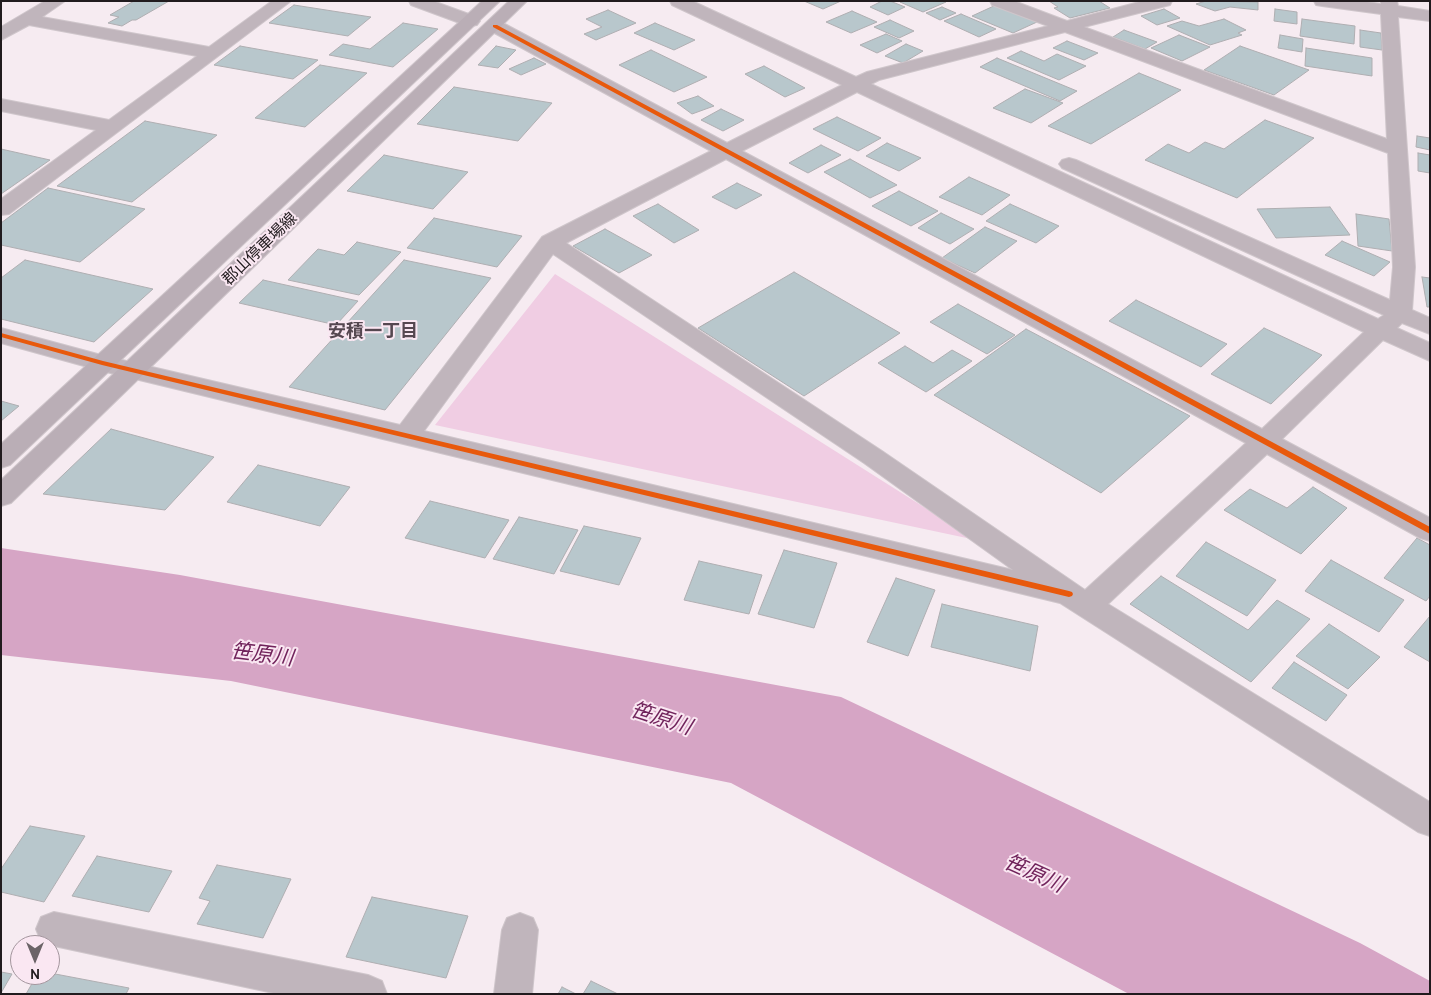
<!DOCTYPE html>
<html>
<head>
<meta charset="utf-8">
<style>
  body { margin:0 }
  #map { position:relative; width:1431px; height:995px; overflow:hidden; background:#f6ebf1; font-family:Cabin,sans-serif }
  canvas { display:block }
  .frame { position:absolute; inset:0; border:2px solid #211b1e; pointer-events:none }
  .north { position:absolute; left:10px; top:935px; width:50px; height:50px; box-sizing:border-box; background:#fae7f2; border:1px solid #a3959d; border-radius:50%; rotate:180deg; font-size:14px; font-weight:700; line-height:20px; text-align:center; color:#211b1e }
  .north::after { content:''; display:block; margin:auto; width:18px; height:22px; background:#6c6468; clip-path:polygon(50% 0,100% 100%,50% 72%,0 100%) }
</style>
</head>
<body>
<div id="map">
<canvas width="1431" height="995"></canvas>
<div class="frame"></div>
<div class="north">N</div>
</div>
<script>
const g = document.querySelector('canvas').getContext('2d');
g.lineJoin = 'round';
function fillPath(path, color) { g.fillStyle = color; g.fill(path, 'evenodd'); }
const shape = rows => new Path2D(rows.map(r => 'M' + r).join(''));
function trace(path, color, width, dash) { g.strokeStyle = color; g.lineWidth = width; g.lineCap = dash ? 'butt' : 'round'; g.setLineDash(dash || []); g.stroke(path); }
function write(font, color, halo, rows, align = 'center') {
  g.font = font + ' Cabin,"Noto Sans JP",sans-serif'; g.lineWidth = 4; g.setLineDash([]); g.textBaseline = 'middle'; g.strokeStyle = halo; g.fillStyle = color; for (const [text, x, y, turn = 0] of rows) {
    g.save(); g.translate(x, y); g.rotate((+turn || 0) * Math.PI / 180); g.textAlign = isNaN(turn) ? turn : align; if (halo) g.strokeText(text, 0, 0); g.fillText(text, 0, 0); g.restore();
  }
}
fillPath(shape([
  [555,274,976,540,435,425]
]), '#f0cde3');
fillPath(shape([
  [1,548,180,575,841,697,1360,943,1430,981,1430,994,1129,994,731,783,231,681,1,655]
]), '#d6a5c5');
const building = shape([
  [134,1,169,1,136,20,132,20,122,26,108,23,119,17,110,15,134,1],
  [804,1,841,1,823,9,804,1],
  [882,1,890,1,905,7,888,15,870,7,882,1],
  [902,1,944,1,946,2,923,12,900,2,902,1],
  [1049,1,1099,1,1110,8,1070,18,1054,8,1058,7,1049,1],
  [1206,1,1258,2,1258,10,1230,7,1215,11,1196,4,1206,1],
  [294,5,371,17,348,36,269,23,294,5],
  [996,5,1037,22,1013,33,972,16,996,5],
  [942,7,956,13,940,20,926,13,942,7],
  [1164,9,1180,18,1157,25,1141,16,1164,9],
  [1275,9,1297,12,1297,24,1274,21,1275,9],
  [608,10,636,23,596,40,584,34,602,27,586,19,608,10],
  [852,11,877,22,851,33,826,22,852,11],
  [961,14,996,29,979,37,944,21,961,14],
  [1224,19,1246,30,1238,33,1242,35,1210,45,1167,26,1182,21,1199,26,1224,19],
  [1302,19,1355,26,1354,44,1300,36,1302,19],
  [890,20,914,31,899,38,874,27,890,20],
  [403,23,438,29,393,67,329,55,343,44,370,49,403,23],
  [655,23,695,40,674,50,634,33,655,23],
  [1124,30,1157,42,1145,49,1113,37,1124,30],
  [1360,30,1381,33,1382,50,1360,47,1360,30],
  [886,34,902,41,877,53,860,45,886,34],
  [1179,35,1210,47,1182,61,1151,48,1179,35],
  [1280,35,1303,39,1302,52,1278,48,1280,35],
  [1067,41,1098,53,1084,60,1053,48,1067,41],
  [906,44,923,51,903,63,885,56,906,44],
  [240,46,318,60,293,79,214,65,240,46],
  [496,46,516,50,498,68,478,65,496,46],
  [1240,46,1309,70,1274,95,1204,70,1240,46],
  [1306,48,1372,58,1372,76,1305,66,1306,48],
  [651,50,707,77,674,92,619,65,651,50],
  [1021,51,1044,61,1057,54,1086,66,1059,80,1007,58,1021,51],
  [534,58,546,64,521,75,509,69,534,58],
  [997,58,1077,91,1060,101,980,67,997,58],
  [320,65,367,73,305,127,255,118,320,65],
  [764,66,805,88,785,97,745,74,764,66],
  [1139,73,1181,90,1091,144,1048,126,1139,73],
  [454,87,552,103,518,141,417,124,454,87],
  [1025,89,1063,103,1031,123,993,108,1025,89],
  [698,96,714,106,692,114,677,103,698,96],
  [721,109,744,120,723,131,701,120,721,109],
  [837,117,881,138,858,151,813,129,837,117],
  [1265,120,1314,138,1237,198,1145,160,1168,144,1189,153,1205,142,1224,149,1265,120],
  [145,121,217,135,132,202,57,186,145,121],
  [1417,136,1430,138,1430,150,1416,147,1417,136],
  [887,143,921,158,899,171,866,156,887,143],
  [821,145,841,155,808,173,789,163,821,145],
  [1,149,50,160,1,194,1,149],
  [1418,153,1430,155,1430,173,1418,171,1418,153],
  [384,155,468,172,433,209,347,191,384,155],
  [850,159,897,185,870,198,824,172,850,159],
  [969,177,1010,195,982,215,939,197,969,177],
  [737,183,762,195,736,209,712,197,737,183],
  [48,188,145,209,80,262,1,245,1,223,48,188],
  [899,191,938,211,911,226,872,206,899,191],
  [658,204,699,230,674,243,633,216,658,204],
  [1010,204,1059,226,1036,243,986,221,1010,204],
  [1330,207,1350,235,1276,238,1257,209,1330,207],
  [941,213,974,229,950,244,918,228,941,213],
  [1356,214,1389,219,1392,251,1358,246,1356,214],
  [434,218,522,236,497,267,407,248,434,218],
  [985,227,1017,241,975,273,942,258,985,227],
  [605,229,652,255,619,273,573,246,605,229],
  [1342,241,1390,262,1374,276,1325,255,1342,241],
  [357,242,401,252,359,295,288,280,318,249,344,255,357,242],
  [25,260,153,289,94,342,1,319,1,278,25,260],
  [404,260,491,278,385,410,289,387,404,260],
  [794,272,900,333,804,396,698,328,794,272],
  [1422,277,1430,278,1430,307,1427,307,1422,277],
  [263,280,358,301,336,325,239,303,263,280],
  [1136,300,1227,344,1201,367,1109,321,1136,300],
  [958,304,1015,335,987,354,930,322,958,304],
  [1264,328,1322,355,1271,404,1211,374,1264,328],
  [1026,329,1190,416,1101,493,934,395,1026,329],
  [905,346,933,363,952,350,972,361,926,392,878,363,905,346],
  [1,401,19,406,1,421,1,401],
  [111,429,214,457,165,510,43,494,111,429],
  [258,465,350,487,320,526,227,502,258,465],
  [1313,487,1347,508,1301,554,1224,510,1250,489,1287,508,1313,487],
  [430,501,509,520,485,558,405,538,430,501],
  [519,517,578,530,554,574,493,559,519,517],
  [584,526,641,538,619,585,560,571,584,526],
  [1417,538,1430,545,1430,596,1426,601,1384,578,1417,538],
  [1206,542,1276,580,1247,616,1176,576,1206,542],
  [784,550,837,563,814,628,758,614,784,550],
  [1331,560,1404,600,1379,632,1305,591,1331,560],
  [699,561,762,575,749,614,684,600,699,561],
  [1161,576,1248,630,1277,600,1310,619,1251,682,1130,604,1161,576],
  [896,578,935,590,908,656,867,642,896,578],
  [942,604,1038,626,1030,671,931,647,942,604],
  [1430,616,1430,662,1404,647,1430,616],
  [1329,624,1380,657,1348,689,1296,656,1329,624],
  [1294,662,1347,695,1326,721,1272,688,1294,662],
  [30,826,85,836,44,902,1,892,1,869,30,826],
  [97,856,172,871,149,912,72,896,97,856],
  [217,865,291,879,263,938,197,924,210,901,199,898,217,865],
  [372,897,468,916,446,978,346,957,372,897],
  [1,972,12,974,1,993,1,972],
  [50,973,129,988,126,994,26,994,37,975,50,975,50,973],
  [591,981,618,994,583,994,591,981],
  [562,987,576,994,558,994,562,987]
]);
fillPath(building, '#b8c7cc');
trace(building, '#afaeb1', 1);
const minor = shape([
  [45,1,65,1,42,17,209,47,272,1,291,1,9,214,1,215,1,199,96,130,1,111,1,99,109,120,197,56,29,25,1,40,1,27,45,1],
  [409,1,433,1,477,17,480,21,477,25,471,26,465,25,411,5,409,1],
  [670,1,692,1,856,77,867,72,1048,26,992,5,990,1,1014,1,1067,21,1143,1,1172,1,1170,5,1084,27,1387,139,1381,14,1322,6,1316,5,1314,1,1360,1,1381,4,1381,1,1397,1,1398,6,1430,11,1430,21,1398,17,1415,267,1412,310,1430,318,1430,334,1402,323,1397,328,1430,343,1430,361,1383,340,1282,439,1430,518,1430,541,1420,538,1267,454,1108,604,1430,802,1430,836,1418,832,1060,603,102,371,1,343,1,328,105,356,400,425,542,237,711,151,489,30,486,26,489,22,495,21,501,22,727,143,842,85,672,5,670,1],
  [1065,32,1388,153,1393,267,1390,300,1076,160,1069,158,1062,160,1059,164,1062,168,1384,315,1378,319,871,84,879,80,1065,32],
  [857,92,1364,332,1262,429,742,151,857,92],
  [726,159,1246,443,1085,590,882,451,566,243,726,159],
  [553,254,864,463,1013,570,424,431,553,254],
  [54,912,368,975,382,981,387,994,278,994,54,946,41,941,36,929,41,917,54,912],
  [520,913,533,918,538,930,532,994,494,994,502,930,507,918,520,913]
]);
const major = shape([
  [482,1,500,1,10,465,1,468,1,444,482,1],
  [509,1,527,1,11,503,1,506,1,480,509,1]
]);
trace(minor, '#cfc6cb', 2);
trace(major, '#cfc6cb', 2);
fillPath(minor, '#c0b5bc');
fillPath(major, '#baaeb6');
fillPath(shape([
  [493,25,497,25,1430,527,1430,534,493,27,493,25],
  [1,333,103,361,1069,591,1072,592,1073,594,1072,596,1069,597,102,365,1,337,1,333]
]), '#e8590c');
write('16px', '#211b1e', '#fae7f2', [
  ["郡山停車場線",260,249,-44]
]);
write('bold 18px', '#554750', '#fae7f2', [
  ["安積一丁目",373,332]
]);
write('italic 21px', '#71245c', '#fae7f2', [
  ["笹原川",262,655,7],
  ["笹原川",661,719,18],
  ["笹原川",1034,874,24]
]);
</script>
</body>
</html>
